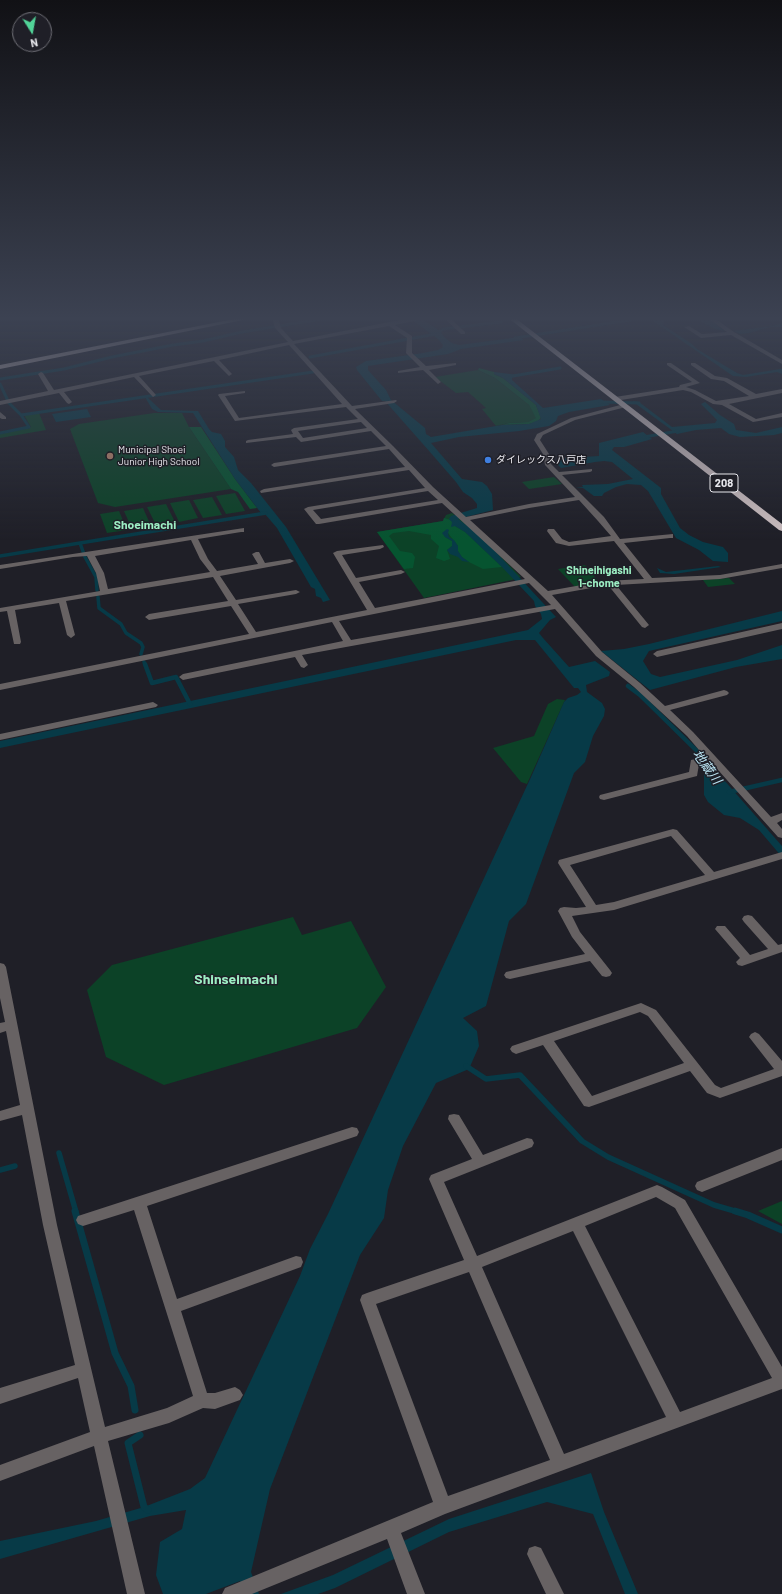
<!DOCTYPE html>
<html>
<head>
<meta charset="utf-8">
<style>
  body { margin:0 }
  #map { position:relative; width:782px; height:1594px; overflow:hidden; background:#1f1f27; font-family:Barlow,sans-serif }
  canvas { display:block }
  .north { position:absolute; left:12px; top:12px; width:40px; height:40px; box-sizing:border-box; background:#1f1f27; border:1px solid #6f6f76; border-radius:50%; rotate:169deg; font-size:11px; font-weight:700; line-height:16px; text-align:center; color:#e8e8ed }
  .north::after { content:''; display:block; margin:auto; width:14px; height:18px; background:#51d398; clip-path:polygon(50% 0,100% 100%,50% 72%,0 100%) }
</style>
</head>
<body>
<div id="map">
<canvas width="782" height="1594"></canvas>
<div class="north">N</div>
</div>
<script>
const g = document.querySelector('canvas').getContext('2d');
g.lineJoin = 'round';
function fillPath(path, color) { g.fillStyle = color; g.fill(path, 'evenodd'); }
const shape = rows => new Path2D(rows.map(r => 'M' + r).join(''));
function trace(path, color, width, dash) { g.strokeStyle = color; g.lineWidth = width; g.lineCap = dash ? 'butt' : 'round'; g.setLineDash(dash || []); g.stroke(path); }
function write(font, color, halo, rows, align = 'center') {
  g.font = font + ' Barlow,"Noto Sans JP",sans-serif'; g.lineWidth = 3; g.setLineDash([]); g.textBaseline = 'middle'; g.strokeStyle = halo; g.fillStyle = color; for (const [text, x, y, turn = 0] of rows) {
    g.save(); g.translate(x, y); g.rotate((+turn || 0) * Math.PI / 180); g.textAlign = isNaN(turn) ? turn : align; if (halo) g.strokeText(text, 0, 0); g.fillText(text, 0, 0); g.restore();
  }
}
fillPath(shape([
  [478,370,495,378,529,405,537,418,528,422,509,423,496,426,482,409,486,408,468,392,456,393,435,377],
  [39,413,46,430,0,438,0,434,31,427,24,415],
  [154,413,182,413,189,427,231,489,115,507,98,503,70,429,79,424],
  [554,477,562,484,529,489,522,482],
  [235,493,245,511,226,514,216,496],
  [212,497,222,515,203,518,193,500],
  [189,500,198,518,179,522,170,503],
  [166,504,175,522,156,525,147,507],
  [143,508,151,526,132,529,124,511],
  [119,511,127,530,107,533,100,514],
  [452,513,473,529,521,577,512,580,424,598,377,532,443,521,446,515],
  [585,565,599,582,575,587,558,569],
  [729,578,735,584,708,587,703,580],
  [557,699,565,700,527,784,521,782,493,748,534,736,548,704],
  [293,917,302,935,351,921,386,987,357,1028,164,1085,106,1057,87,990,112,965],
  [782,1201,782,1224,758,1211]
]), '#0c4227');
fillPath(shape([
  [479,368,494,372,494,374,503,378,524,395,536,405,541,418,537,422,529,424,502,425,509,423,528,422,536,418,529,405,495,378,478,370],
  [189,427,201,427,235,479,257,508,250,509,238,492,231,489],
  [444,518,451,520,455,526,465,532,502,567,483,569,469,562,462,557,458,551,458,546,448,533,445,537,452,541,452,546,447,550,450,559,444,561,436,558,439,546,431,539,431,535,409,531,393,533,389,536,400,551,412,553,415,557,413,568,404,569,377,532,443,521]
]), '#065430');
fillPath(shape([
  [408,317,419,317,440,331,445,338,452,343,459,345,520,337,524,340,461,349,448,354,368,366,368,370,386,390,391,400,425,428,426,434,431,437,502,425,529,424,541,419,536,405,503,378,494,374,494,372,518,375,512,378,512,380,543,408,601,399,610,405,569,412,558,416,556,421,549,426,519,431,459,437,431,443,462,479,482,482,487,486,492,494,493,510,458,519,473,530,493,549,556,617,550,620,539,633,543,638,569,667,595,661,610,672,609,676,586,685,587,692,602,703,605,709,604,716,593,736,585,762,574,773,526,904,509,921,486,1006,463,1018,477,1031,479,1046,469,1069,436,1083,403,1146,388,1190,384,1218,360,1255,270,1489,251,1572,259,1594,245,1594,240,1581,206,1594,163,1594,156,1575,160,1542,182,1529,186,1510,150,1516,0,1559,0,1541,96,1521,144,1507,190,1489,205,1478,300,1276,310,1249,328,1214,531,777,564,702,568,698,577,695,581,692,578,688,574,688,535,640,516,640,0,748,0,741,528,630,542,619,541,614,535,606,534,601,502,567,465,532,455,526,451,527,452,522,449,519,451,516,477,508,477,504,472,498,463,492,456,482,430,452,385,401,382,401,357,370,356,367,366,361,423,353,438,350,442,348,443,345,438,339],
  [636,317,706,317,725,331,715,329,696,319,670,320,664,321,663,325,692,344,697,349,737,373,743,375,780,369,782,369,782,374,777,372,746,377,733,376,653,321,644,319,626,321],
  [782,323,782,327,770,327,749,333,740,334,733,331,772,326],
  [145,397,147,397,161,410,198,411,209,429,212,432,221,434,225,441,225,447,234,457,238,470,251,483,286,527,330,600,323,602,321,598,316,596,315,589,311,587,277,528,265,514,261,513,235,479,193,413,158,412,152,409],
  [632,401,639,402,672,427,715,423,717,420,701,404,705,402,720,415,734,424,736,430,756,433,782,427,782,433,774,435,740,437,729,434,721,428,696,430,677,434],
  [87,409,91,417,56,422,52,414],
  [643,432,652,439,624,447,614,447,612,450,661,488,661,494,680,528,689,535,703,542,723,547,728,553,728,562,713,561,699,550,676,538,648,491,641,485,627,484,616,487,604,493,602,496,594,496,583,488,576,487,583,487,582,485,608,484,633,479,612,462,604,461,595,462,561,468,557,464,557,460,568,458,599,456,599,443],
  [447,529,449,530,448,533,449,537,454,540,458,546,458,551,462,557,469,562,462,561,458,557,450,554,447,550,452,546,452,541,445,537,442,533],
  [718,566,721,567,674,574,660,573,657,568,666,572],
  [782,611,782,621,649,651,643,661,651,674,660,677,737,660,782,645,782,659,736,667,650,690,601,651,624,649,649,644],
  [710,764,782,846,782,857,759,830,740,818,724,815,708,802,704,795,704,765],
  [591,1473,604,1512,638,1594,625,1594,593,1514,547,1502,449,1532,335,1588,318,1594,281,1594,333,1575,449,1519]
]), '#073a47');
trace(shape([
  [515,338,630,320],
  [310,357,436,334,443,329,501,322],
  [513,376,560,368],
  [0,379,64,369,112,357,173,345,203,341,242,332,334,317],
  [0,384,9,403,21,415],
  [600,402,639,403],
  [0,433,29,427,21,415,313,372],
  [644,437,678,431]
]), '#073a47', 3);
trace(shape([
  [80,543,266,513],
  [0,556,80,543,85,557,96,577,97,590],
  [98,597,99,608,121,624,126,633,141,643,143,647,141,654],
  [144,662,145,665]
]), '#073a47', 3.5);
trace(shape([
  [145,664,152,683,176,677,190,704],
  [628,686,640,695,698,752,711,770],
  [729,792,782,780]
]), '#073a47', 4.5);
trace(shape([
  [466,1066,486,1079,520,1075,582,1141,608,1157,714,1205,738,1212],
  [59,1153,76,1212],
  [0,1170,15,1166]
]), '#073a47', 5.5);
trace(shape([
  [75,1211,115,1353,131,1386,135,1410],
  [735,1211,748,1215,782,1230],
  [140,1435,128,1443,144,1507,148,1510]
]), '#073a47', 7);
fillPath(shape([
  [272,317,278,317,281,328,293,341,389,322,420,317,433,317,395,325,412,336,412,353,426,366,456,363,456,365,429,370,441,382,438,384,423,370,398,373,398,371,420,367,406,353,407,338,389,326,294,344,352,406,396,400,397,401,394,403,355,409,393,446,433,487,466,517,529,504,575,497,545,465,543,454,534,440,537,434,571,418,624,404,626,405,626,407,575,420,543,435,540,440,549,454,551,464,559,472,592,469,592,471,590,472,562,475,604,517,620,539,673,534,673,538,670,538,624,543,652,578,720,575,782,564,782,568,720,579,616,585,649,625,645,628,642,627,608,585,552,595,602,652,640,683,665,706,724,690,727,691,729,693,727,695,670,710,693,732,771,817,782,813,782,820,777,823,782,829,782,838,778,837,710,761,699,764,697,776,604,800,600,799,599,797,600,795,689,772,691,760,705,757,687,736,634,687,596,656,555,609,302,655,308,665,304,668,301,667,295,657,183,680,179,677,183,674,343,641,332,622,0,690,0,684,249,634,231,606,149,620,145,617,149,614,228,601,213,577,66,601,75,635,71,638,67,635,59,603,15,610,21,642,20,644,14,644,7,611,0,612,0,608,100,591,96,573,87,556,73,557,0,569,0,565,244,528,244,532,241,532,198,539,208,559,217,571,258,564,252,554,256,552,259,552,265,563,290,559,294,561,290,563,220,576,236,600,296,590,300,592,296,594,238,604,256,632,367,610,333,553,337,551,383,545,384,547,380,549,342,555,356,578,401,570,405,572,401,574,359,582,375,608,525,579,442,503,319,524,316,524,304,509,308,507,425,488,409,470,261,493,260,491,264,489,405,467,389,449,274,467,271,465,274,463,386,446,371,431,301,442,296,437,246,443,246,441,248,440,293,434,291,430,294,428,358,419,346,407,235,421,218,395,219,394,245,391,245,393,225,396,239,418,342,404,289,345,219,360,232,374,229,376,214,361,139,376,156,395,153,397,134,377,64,392,72,402,69,404,67,403,59,393,0,405,0,401,48,391,38,374,41,372,43,373,54,390,288,342,275,328,272,317],
  [361,422,367,428,303,438,298,431,361,422],
  [428,491,438,500,321,519,313,510,428,491],
  [579,500,598,521,611,536,569,542,562,539,554,529,548,529,547,531,556,543,569,546,614,541,644,579,604,581,548,591,470,520,529,508,579,500],
  [191,540,200,559,210,572,108,589,104,573,95,556,191,540],
  [529,583,551,605,351,640,339,621,529,583],
  [443,317,449,317,465,332,465,334,461,334,443,317],
  [706,317,713,317,734,332,782,360,782,364,731,335,701,338,684,327,689,326,702,334,727,332,706,317],
  [667,363,671,363,700,383,686,387,695,390,716,401,749,396,724,381,711,379,691,365,691,363,695,363,715,376,727,378,756,394,782,389,782,393,729,404,756,419,782,413,782,417,753,422,722,405,713,404,691,392,683,390,615,401,612,399,615,397,679,387,680,385,692,382,667,365,667,363],
  [0,412,6,417,6,419,2,419,0,418,0,412],
  [782,623,782,629,657,657,653,654,657,651,782,623],
  [153,702,158,705,156,707,0,740,0,734,153,702],
  [673,829,677,830,714,872,782,852,782,859,614,910,572,916,580,932,610,970,612,973,610,976,606,977,602,976,590,961,510,979,506,978,504,975,506,972,585,954,572,937,558,911,560,908,564,907,576,908,586,907,558,863,559,860,673,829],
  [671,836,705,875,614,902,596,905,570,865,671,836],
  [748,915,752,916,778,945,782,944,782,952,742,966,738,965,736,962,740,958,715,929,717,926,725,926,750,955,768,949,744,922,742,919,744,916,748,915],
  [0,963,4,964,6,967,57,1225,105,1427,167,1408,193,1396,134,1210,83,1226,78,1224,76,1220,78,1216,352,1127,357,1128,359,1132,357,1136,147,1206,177,1299,296,1256,301,1257,303,1262,301,1267,181,1311,207,1393,215,1393,235,1387,240,1390,243,1395,240,1400,215,1409,203,1408,169,1423,108,1441,145,1594,127,1594,94,1446,0,1481,0,1465,90,1432,78,1378,0,1404,0,1388,75,1365,43,1225,22,1115,0,1121,0,1111,20,1105,6,1031,0,1033,0,1023,5,1022,0,998,0,963],
  [641,1003,656,1010,715,1085,721,1088,774,1069,749,1037,751,1034,755,1032,759,1034,782,1061,782,1076,720,1098,707,1093,690,1071,589,1107,584,1106,543,1045,516,1054,512,1052,510,1049,512,1046,641,1003],
  [640,1012,648,1016,684,1063,592,1096,554,1041,640,1012],
  [454,1114,459,1115,483,1155,527,1138,532,1139,534,1143,532,1147,444,1182,477,1256,652,1187,657,1185,662,1187,685,1200,782,1367,782,1389,445,1514,401,1533,425,1594,407,1594,387,1539,252,1594,222,1594,225,1588,433,1502,360,1300,362,1295,367,1293,464,1260,429,1179,431,1175,472,1159,448,1119,449,1115,454,1114],
  [656,1197,675,1208,772,1378,680,1412,585,1226,656,1197],
  [573,1231,666,1417,564,1454,482,1267,573,1231],
  [469,1272,550,1460,448,1496,376,1304,469,1272],
  [782,1148,782,1160,702,1192,697,1190,695,1186,697,1182,782,1148],
  [535,1546,541,1548,564,1594,546,1594,527,1554,529,1548,535,1546]
]), '#676263');
fillPath(shape([
  [244,317,258,317,0,369,0,365,244,317],
  [507,317,514,317,782,524,782,531,779,530,507,317]
]), '#ccbfc0');
const sky = g.createLinearGradient(0, 0, 0, 540);
sky.addColorStop(0, '#111115');
sky.addColorStop(0.59, '#3c4252');
sky.addColorStop(1, '#3c425200');
g.fillStyle = sky;
g.fillRect(0, 0, 782, 540);
for (const [x, y, r, color] of [
  [110,456,4,"#8d6e63"],
  [488,460,4,"#3f7fe0"]
]) { const dot = new Path2D(); dot.arc(x, y, r, 0, 2 * Math.PI); g.fillStyle = color; g.fill(dot); trace(dot, '#1f1f27', 1.5); }
write('10px', '#e8e8ed', '#1f1f27', [
  ["Municipal Shoei",118,450],
  ["Junior High School",118,462],
  ["ダイレックス八戸店",496,460]
], 'left');
for (const [x, y, w] of [
  [724,483,28]
]) { const box = new Path2D(); box.roundRect(x - w / 2, y - 9, w, 18, 3); g.fillStyle = '#1f1f27'; g.fill(box); trace(box, '#e8e8ed', 1); }
write('bold 11px', '#e8e8ed', null, [
  ["208",724,483]
]);
write('bold 11px', '#9defc4', '#1f1f27', [
  ["Shineihigashi",599,570],
  ["1-chome",599,583]
]);
write('bold 12px', '#9defc4', '#1f1f27', [
  ["Shoeimachi",145,525]
]);
write('italic 13px', '#bbe6f5', '#1f1f27', [
  ["地蔵川",707,767,54]
]);
write('bold 14px', '#9defc4', '#1f1f27', [
  ["Shinseimachi",236,979]
]);
</script>
</body>
</html>
